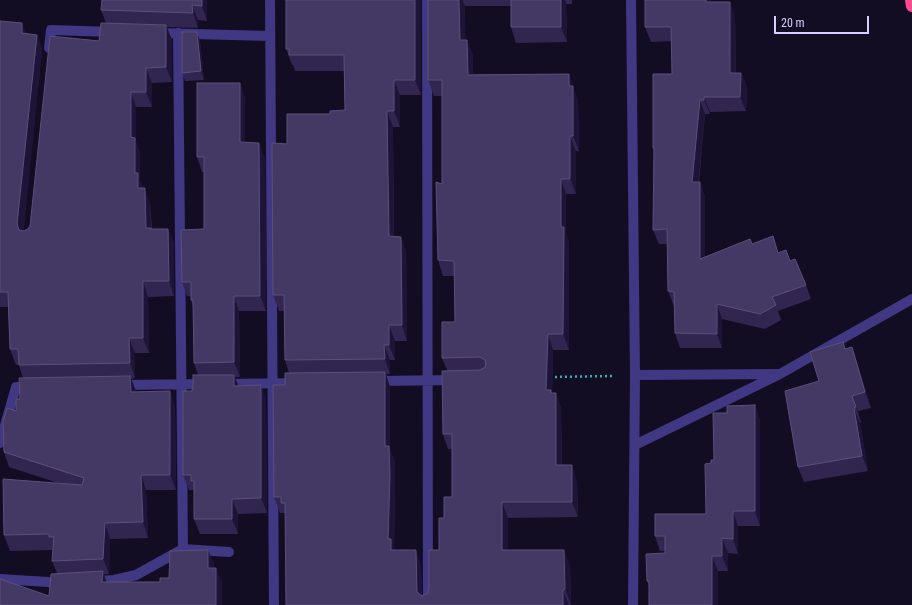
<!DOCTYPE html>
<html>
<head>
<meta charset="utf-8">
<style>
  body { margin:0 }
  #map { position:relative; width:912px; height:605px; overflow:hidden; background:#130d23; font-family:"Roboto Condensed",sans-serif }
  canvas { display:block }
  .scale { position:absolute; left:774px; top:16px; width:95px; height:18px; box-sizing:border-box; border:2px solid #d9cfff; border-top:0; padding-left:5px; font-size:12px; line-height:14px; white-space:nowrap; color:#d9cfff; -webkit-text-stroke:3px #130d23; paint-order:stroke }
</style>
</head>
<body>
<div id="map">
<canvas width="912" height="605"></canvas>
<div class="scale">20 m</div>
</div>
<script>
const g = document.querySelector('canvas').getContext('2d');
g.lineJoin = 'round';
const shape = rows => new Path2D(rows.map(r => 'M' + r).join(''));
function trace(path, color, width, dash) { g.strokeStyle = color; g.lineWidth = width; g.lineCap = dash ? 'butt' : 'round'; g.setLineDash(dash || []); g.stroke(path); }
function fillPath(path, color) { g.fillStyle = color; g.fill(path, 'evenodd'); }
trace(shape([
  [550,377,613,376]
]), '#2cb3b6', 2.5, [2, 3]);
trace(shape([
  [270,0,274,605],
  [427,0,428,605],
  [631,0,635,375,633,605],
  [156,33,270,36],
  [178,33,183,549],
  [49,48,51,30,112,32],
  [635,375,777,374],
  [374,381,456,380],
  [224,384,298,383],
  [120,385,206,384],
  [0,443,16,387,32,387],
  [635,445,780,374,912,299],
  [0,579,64,583],
  [94,581,114,580,136,575,183,549,229,552]
]), '#403883', 10);
trace(shape([
  [911,0,912,6]
]), '#ff4a92', 12);
fillPath(shape([
  [207,0,207,21,198,20,198,28,167,27,172,40,172,82,152,83,152,107,136,107,136,142,140,153,140,181,150,203,152,229,168,229,174,244,174,296,148,297,149,353,135,353,135,378,131,379,136,392,170,391,175,407,176,490,146,490,148,538,110,539,109,574,104,574,106,582,160,582,169,578,208,550,214,565,214,568,222,583,222,605,0,605,49,596,57,573,52,561,53,550,10,551,4,535,58,483,9,467,4,452,20,399,23,378,19,365,16,365,10,349,8,307,0,307,0,21,26,34,37,35,42,50,23,231,28,229,106,23,101,10],
  [421,0,421,95,400,95,400,127,393,127,394,236,401,237,406,252,407,341,395,341,395,360,390,360,390,374,386,374,390,387,390,450,395,462,395,490,394,547,395,550,421,566,422,596,428,593,439,550,444,518,452,497,452,449,448,449,443,434,447,370,442,358,455,322,454,276,443,276,438,260,442,184,442,96,434,96,428,80,428,0,572,0,572,4,566,4,567,42,516,43,511,27,511,6,465,6,465,40,473,55,473,74,569,74,578,102,579,151,576,151,576,194,566,194,566,235,569,243,569,350,553,350,552,393,556,393,561,408,562,465,577,481,578,517,508,518,508,550,570,566,571,605,286,605,285,513,280,513,274,497,285,385,289,373,285,360,284,311,279,311,273,295,287,144,330,114,345,110,344,71,295,71,293,65,292,65,286,49],
  [711,2,735,16,736,73,741,73,747,87,746,111,710,112,710,114,705,114,699,182,700,182,705,197,705,257,752,244,779,253,790,261,806,285,811,299,778,311,781,320,765,329,722,319,722,348,680,348,675,333,675,306,674,306,668,291,667,244,659,244,653,230,654,152,653,148,672,74,672,41,651,42,645,27],
  [200,41,204,80,185,81,182,73],
  [240,83,245,98,245,142,265,158,266,311,239,311,240,377,235,377,238,385,261,385,266,400,267,513,238,514,238,534,200,534,194,519,194,490,189,490,183,475,192,391,193,389,198,375,194,363,193,307,191,300,191,296,187,296,182,282,204,229,204,172,202,172,197,157],
  [845,349,857,362,871,408,858,411,861,423,860,423,868,471,804,482,798,467],
  [755,405,760,421,760,526,738,526,738,554,728,553,728,571,718,571,649,586,647,581,665,553,665,551,660,551,655,536,706,514,711,463,714,460,727,413]
]), '#322651');
fillPath(shape([
  [202,0,207,0,207,21,202,6],
  [415,0,421,0,421,95,415,80],
  [459,0,462,0,465,6,466,55,460,40],
  [561,0,565,0,566,4,567,42,561,27],
  [706,0,711,0,711,17,706,2],
  [730,2,735,16,736,87,730,73],
  [192,5,198,20,198,28,193,13],
  [22,23,28,39,22,33],
  [166,25,172,40,172,82,166,67],
  [197,32,200,41,204,80,201,71],
  [37,35,42,50,23,239,17,224],
  [467,40,473,55,473,90,468,75],
  [146,68,152,83,152,107,146,92],
  [741,73,747,87,746,111,740,97],
  [569,74,578,102,579,151,573,136,569,86],
  [394,80,400,95,400,127,394,111],
  [240,83,245,98,245,156,240,142],
  [131,92,136,107,136,142,140,153,140,181,143,188,138,188,135,173,131,137],
  [704,97,710,112,710,114,704,100],
  [700,100,705,114,697,197,692,182],
  [387,111,393,127,394,252,389,236],
  [570,136,576,151,576,194,570,179],
  [259,143,265,158,266,311,260,296],
  [561,179,566,194,566,235,569,243,569,350,563,334,561,227],
  [700,182,705,197,705,273,700,259],
  [145,188,150,203,151,228,156,243,146,228],
  [168,229,174,244,174,296,169,281],
  [401,237,406,252,407,341,402,325],
  [143,281,148,297,149,353,143,338],
  [234,296,239,311,240,377,234,362],
  [717,304,722,319,722,348,717,334],
  [389,325,395,341,395,360,389,345],
  [548,334,553,350,552,394,556,393,561,408,562,481,556,465,546,390],
  [129,338,135,353,135,378,130,363],
  [384,345,390,360,390,374,385,359],
  [852,347,857,362,871,408,865,392],
  [385,372,390,387,390,450,395,462,395,490,394,547,396,555,391,550,388,539,385,446],
  [234,375,240,390,234,386],
  [130,376,136,391,136,407,131,392],
  [261,385,266,400,267,513,261,498],
  [170,391,175,407,176,490,170,475],
  [852,396,858,411,861,423,856,407],
  [755,405,760,421,760,526,755,511],
  [854,408,860,423,868,471,862,456],
  [572,465,577,481,578,517,572,502],
  [141,475,146,490,148,538,143,522],
  [232,499,238,514,238,534,232,519],
  [502,502,508,518,508,566,502,550],
  [733,511,738,526,738,554,733,539],
  [105,523,110,539,109,574,103,559],
  [722,538,728,553,728,571,722,556],
  [208,550,214,565,214,583,208,568],
  [416,550,421,566,422,605,417,592],
  [564,550,570,566,571,605,565,589],
  [712,556,718,571,718,605,712,605],
  [216,568,222,583,222,605,216,605],
  [103,571,108,587,102,582],
  [563,590,569,605,563,605]
]), '#1e1437');
const building = shape([
  [102,0,202,0,202,6,192,5,193,13,101,10,102,0],
  [286,0,415,0,415,80,394,80,394,111,387,111,389,236,401,237,402,325,389,325,389,345,384,345,385,359,285,360,284,295,273,295,272,143,287,144,287,114,330,114,330,111,345,110,344,55,289,55,289,49,286,49,286,0],
  [428,0,459,0,460,40,467,40,468,75,569,74,569,86,573,86,573,136,570,136,570,179,561,179,561,227,564,227,563,334,548,334,546,390,551,390,551,393,556,393,556,465,572,465,572,502,502,502,502,550,564,550,565,589,563,590,563,605,286,605,285,503,281,503,281,497,274,497,273,385,285,385,285,373,385,372,385,446,389,446,390,475,388,539,391,539,391,550,416,550,417,592,422,596,428,593,429,589,429,550,439,550,439,518,444,518,444,497,452,497,452,434,443,434,442,371,480,370,485,367,486,364,485,360,480,357,442,358,442,322,455,322,454,261,438,260,436,182,442,184,442,80,428,80,428,0],
  [511,0,561,0,561,27,511,27,511,0],
  [645,0,706,0,706,2,730,2,730,73,741,73,740,97,704,97,704,100,700,100,692,182,700,182,700,259,750,239,752,244,773,236,778,253,786,250,790,261,795,259,806,285,772,297,776,305,760,314,717,304,717,334,675,333,674,292,668,291,667,229,653,230,654,148,653,148,653,74,672,74,671,27,645,27,645,0],
  [0,21,22,23,22,33,37,35,17,224,19,230,23,231,28,229,30,226,50,36,99,41,101,23,166,25,166,67,146,68,146,92,131,92,131,137,135,138,135,173,138,173,138,188,145,188,146,228,151,228,151,229,168,229,169,281,143,281,143,338,129,338,130,363,19,365,18,349,10,349,8,292,0,292,0,21],
  [182,32,197,32,201,71,182,73,182,32],
  [197,83,240,83,240,142,259,143,260,296,234,296,234,362,194,363,193,300,191,300,191,282,182,282,181,230,204,229,204,157,197,157,197,83],
  [843,342,845,349,852,347,865,392,852,396,856,407,854,408,862,456,798,467,785,391,819,381,810,352,843,342],
  [193,375,234,375,234,386,261,385,261,498,232,499,232,519,194,519,194,481,191,481,191,475,183,475,183,391,192,391,192,389,193,389,193,375],
  [130,376,131,392,170,391,170,475,141,475,143,522,105,523,103,559,52,561,54,537,49,537,49,534,4,535,3,479,82,485,84,478,4,452,3,422,7,408,16,411,16,399,20,399,19,378,130,376],
  [755,405,755,511,733,511,733,539,722,538,722,556,712,556,712,605,649,605,649,581,647,581,646,554,665,553,665,536,655,536,655,514,706,514,705,464,711,463,711,460,714,460,713,413,727,413,727,406,755,405],
  [208,550,208,568,216,568,216,605,0,605,0,579,49,596,51,574,103,571,102,582,160,582,160,578,169,578,170,551,208,550]
]);
fillPath(building, '#443864');
trace(building, '#5b507c', 1);
</script>
</body>
</html>
